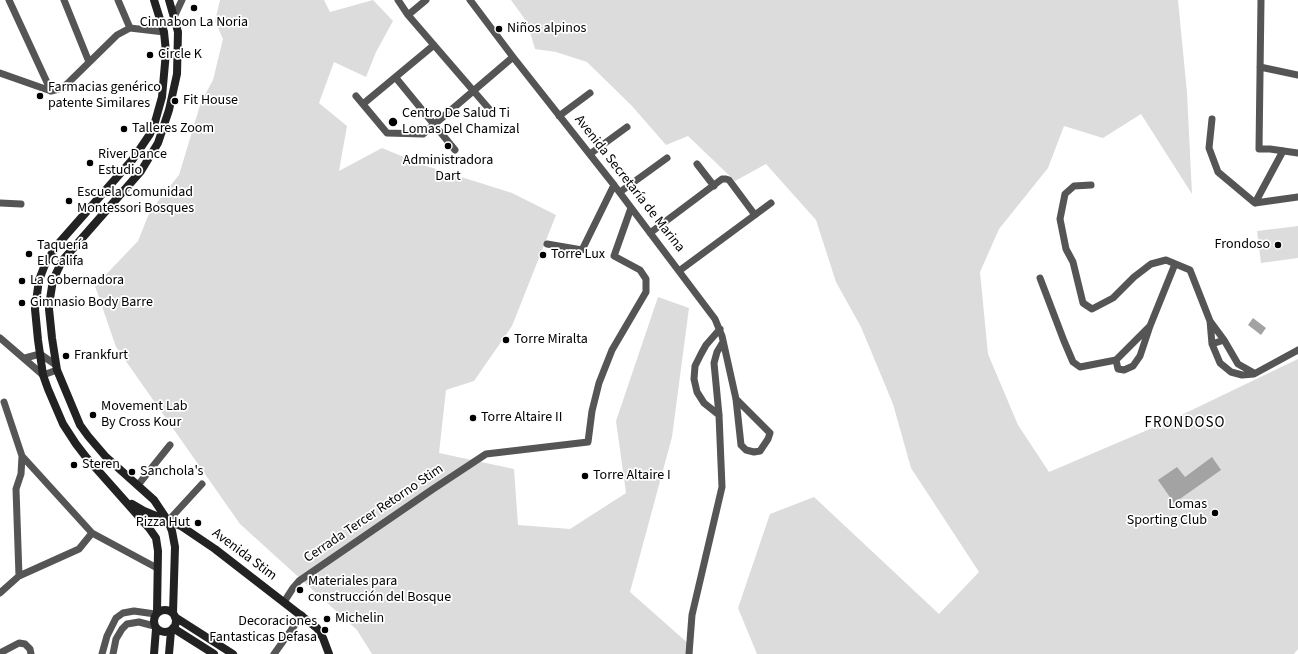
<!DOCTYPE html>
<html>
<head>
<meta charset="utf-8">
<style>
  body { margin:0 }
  canvas { display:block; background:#fff }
</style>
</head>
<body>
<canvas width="1298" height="654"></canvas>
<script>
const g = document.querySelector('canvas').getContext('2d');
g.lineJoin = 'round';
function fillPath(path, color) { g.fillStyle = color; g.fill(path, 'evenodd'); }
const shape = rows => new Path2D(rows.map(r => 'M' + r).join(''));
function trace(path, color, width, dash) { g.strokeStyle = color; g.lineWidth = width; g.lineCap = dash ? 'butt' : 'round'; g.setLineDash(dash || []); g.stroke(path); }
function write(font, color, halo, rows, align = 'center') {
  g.font = font + ' "Source Sans 3",sans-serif'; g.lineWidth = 3.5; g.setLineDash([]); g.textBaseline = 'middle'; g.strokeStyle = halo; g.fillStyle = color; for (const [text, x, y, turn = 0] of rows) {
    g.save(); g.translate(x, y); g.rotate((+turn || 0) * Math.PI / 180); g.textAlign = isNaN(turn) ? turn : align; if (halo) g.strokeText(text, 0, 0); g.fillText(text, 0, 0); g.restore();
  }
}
fillPath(shape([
  [220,0,324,0,330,12,373,0,393,21,376,52,366,77,334,62,319,103,347,126,339,171,382,148,423,165,512,193,556,215,512,326,474,381,446,390,439,453,514,469,518,525,570,529,626,493,616,421,658,297,689,308,672,437,630,592,690,645,693,654,372,654,357,630,240,524,116,347,95,286,138,241,150,211,179,175,201,102,213,80,223,39,215,21],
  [511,0,1178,0,1187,93,1192,194,1141,114,1103,138,1064,126,1048,168,999,229,980,272,988,354,1018,425,1049,472,1171,420,1298,359,1298,649,1294,654,757,654,738,608,770,514,814,497,939,614,979,572,911,468,893,404,861,327,836,282,816,220,766,164,735,181,688,136,666,145,632,106,587,62,556,52,535,49,527,22],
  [1298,226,1298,258,1261,263,1257,231]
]), '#dcdcdc');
fillPath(shape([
  [1253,318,1266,328,1261,335,1248,325],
  [1212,457,1221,470,1174,503,1158,480,1177,467,1185,477]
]), '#a3a3a3');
trace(shape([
  [9,0,51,91],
  [64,0,89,62],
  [118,0,130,28],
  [398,0,408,15,490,110],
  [470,0,513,57,614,185,715,319,722,336,736,399,741,445,746,450,754,452,760,451,768,439,770,433,736,399],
  [1261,0,1259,149,1270,149,1298,153],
  [408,15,426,0],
  [174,17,182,0],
  [1260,67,1298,75],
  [0,73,51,91,59,89,67,84,117,35,130,28,164,32],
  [396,78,455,150],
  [356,96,387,133,423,134,513,57],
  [363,104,434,45],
  [559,116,590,93],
  [1212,119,1209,148,1218,172,1255,203,1298,197],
  [590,154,627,127],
  [697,164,714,186],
  [1091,185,1074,186,1065,194,1060,219,1066,249,1073,262,1083,303,1092,309,1113,298,1134,277,1151,264,1166,260,1190,270,1210,321,1224,340],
  [620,192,667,158],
  [0,203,21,204],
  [1255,203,1283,151],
  [650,233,722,179,726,179,729,180,755,215],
  [547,244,582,250,614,185],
  [679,271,771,203],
  [1040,278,1064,341,1073,362,1080,367,1116,360,1150,326],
  [1210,321,1212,344,1220,363,1231,372,1242,375,1254,374,1298,350],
  [0,338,43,375,57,370],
  [1212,344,1224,340,1238,364,1254,373],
  [25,358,40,354,56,365],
  [1116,360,1118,369,1124,370,1133,366,1140,356,1150,326,1175,264],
  [4,402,22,456,92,533,157,568],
  [719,415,704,403,697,392,694,379,695,366,701,354,706,345,720,329],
  [138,485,170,445],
  [168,521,202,484],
  [19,576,16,489,21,474,22,456],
  [0,593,19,576,79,549,92,533],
  [284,602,293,588,299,581,433,489,486,454,588,442,592,411,599,383,612,350,646,292,646,279,640,270,614,256,631,208],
  [0,653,19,643,25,644,30,649,31,654],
  [102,654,107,636,116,618,123,613,134,611,155,614],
  [113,654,116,639,122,629,127,624,139,622,154,626],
  [274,654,302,615],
  [689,654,692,615,722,487,719,415,714,363,717,352,723,342]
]), '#555', 7);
trace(shape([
  [154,0,164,32,166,52,162,97,155,122,150,134,133,159,59,243,46,262,39,280,35,309,38,340,43,375,48,389,63,424,76,444,86,457,149,528,156,538,158,551,157,612],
  [169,0,178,32,177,74,169,110,158,143,141,171,62,261,53,280,50,299,49,309,52,338,57,370,80,425,88,436,106,457,154,500,168,521,172,531,175,547,173,613],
  [132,504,144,511,181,526,215,549,317,628,323,638,329,654],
  '154 621a11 11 0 1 1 22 0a11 11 0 1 1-22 0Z',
  [175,617,233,654],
  [173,628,214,654],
  [154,654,156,629],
  [169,654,171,631]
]), '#222', 8);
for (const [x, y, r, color] of [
  [194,8,4,"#000"],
  [499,29,4,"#000"],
  [150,55,4,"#000"],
  [40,96,4,"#000"],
  [175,101,4,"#000"],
  [393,122,5,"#000"],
  [124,129,4,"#000"],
  [448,146,4,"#000"],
  [90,163,4,"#000"],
  [69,201,4,"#000"],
  [1278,245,4,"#000"],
  [29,254,4,"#000"],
  [543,255,4,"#000"],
  [22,281,4,"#000"],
  [22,303,4,"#000"],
  [506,340,4,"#000"],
  [66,356,4,"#000"],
  [93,415,4,"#000"],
  [473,418,4,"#000"],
  [74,465,4,"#000"],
  [132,472,4,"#000"],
  [585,476,4,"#000"],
  [1215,513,4,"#000"],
  [198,523,4,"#000"],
  [300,590,4,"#000"],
  [327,619,4,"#000"],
  [325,630,4,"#000"]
]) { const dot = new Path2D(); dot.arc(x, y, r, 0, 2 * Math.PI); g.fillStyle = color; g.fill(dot); trace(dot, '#fff', 1.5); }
write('14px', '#000', '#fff', [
  ["Cinnabon La Noria",194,23,"center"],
  ["Niños alpinos",507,29],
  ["Circle K",158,55],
  ["Farmacias genérico",48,88],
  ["patente Similares",48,104],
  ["Fit House",183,101],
  ["Centro De Salud Ti",402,114],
  ["Lomas Del Chamizal",402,130],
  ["Talleres Zoom",132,129],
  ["River Dance",98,155],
  ["Estudio",98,171],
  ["Administradora",448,161,"center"],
  ["Dart",448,177,"center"],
  ["Escuela Comunidad",77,193],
  ["Montessori Bosques",77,209],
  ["Frondoso",1270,245,"right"],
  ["Taquería",37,246],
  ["El Califa",37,262],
  ["Torre Lux",551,255],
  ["La Gobernadora",30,281],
  ["Gimnasio Body Barre",30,303],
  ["Torre Miralta",514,340],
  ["Frankfurt",74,356],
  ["Movement Lab",101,407],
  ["By Cross Kour",101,423],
  ["Torre Altaire II",481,418],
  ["Steren",82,465],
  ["Sanchola's",140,472],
  ["Torre Altaire I",593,476],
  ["Lomas",1207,505,"right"],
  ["Sporting Club",1207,521,"right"],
  ["Pizza Hut",190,523,"right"],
  ["Materiales para",308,582],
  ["construcción del Bosque",308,598],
  ["Michelin",335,619],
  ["Decoraciones",317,622,"right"],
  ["Fantasticas Defasa",317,638,"right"]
], 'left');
write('14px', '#000', '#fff', [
  ["Avenida Secretaría de Marina",629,184,52],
  ["Cerrada Tercer Retorno Stim",374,514,-34],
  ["Avenida Stim",244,555,37]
]);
g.letterSpacing = '1px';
write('15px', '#000', '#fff', [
  ["FRONDOSO",1185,424]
]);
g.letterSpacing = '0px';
</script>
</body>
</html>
